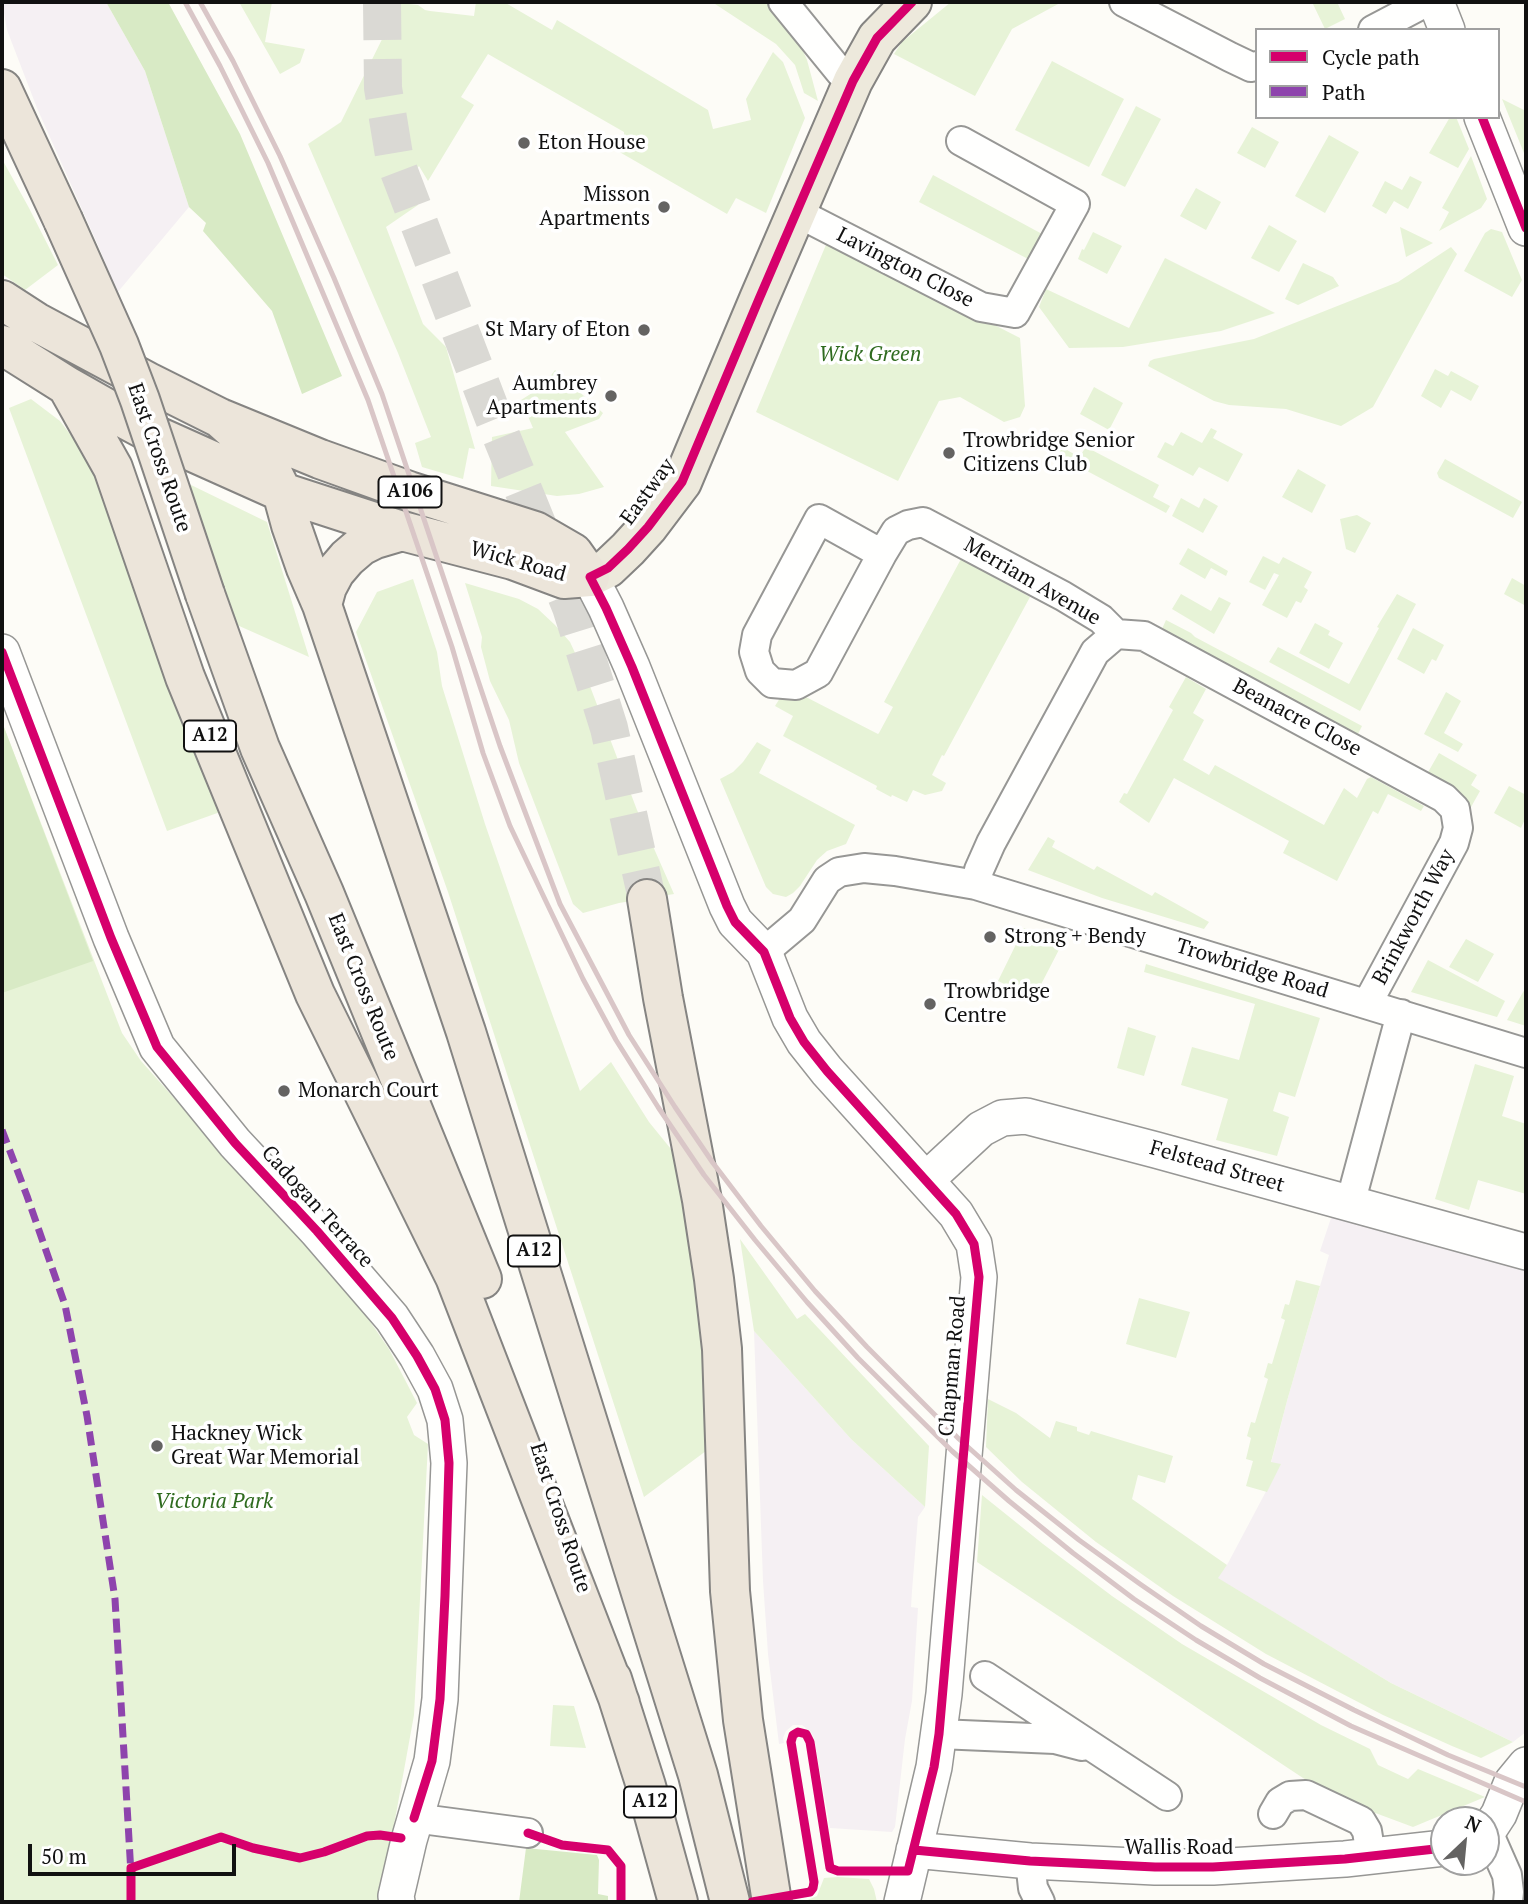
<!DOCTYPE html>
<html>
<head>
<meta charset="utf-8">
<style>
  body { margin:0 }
  #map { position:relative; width:1528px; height:1904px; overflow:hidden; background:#fdfcf7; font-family:"PT Serif",serif }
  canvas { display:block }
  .frame { position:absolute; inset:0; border:4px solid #111; pointer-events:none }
  .legend { position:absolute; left:1255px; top:28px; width:245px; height:91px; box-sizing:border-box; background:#fff; border:2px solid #a0a0a0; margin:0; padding:9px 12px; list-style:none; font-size:21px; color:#111 }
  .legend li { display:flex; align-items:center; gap:14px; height:35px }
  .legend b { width:35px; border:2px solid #a0a0a0 }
  .north { position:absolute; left:1430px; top:1806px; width:70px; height:70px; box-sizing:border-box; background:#fff; border:2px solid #a0a0a0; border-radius:50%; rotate:26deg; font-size:19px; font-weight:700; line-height:28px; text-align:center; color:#111 }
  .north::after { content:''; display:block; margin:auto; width:24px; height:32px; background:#646362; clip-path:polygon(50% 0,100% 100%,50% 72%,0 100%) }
  .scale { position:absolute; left:28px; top:1844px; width:208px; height:32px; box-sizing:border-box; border:4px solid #111; border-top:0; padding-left:9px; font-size:21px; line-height:24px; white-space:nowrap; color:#111; -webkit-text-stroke:5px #fff; paint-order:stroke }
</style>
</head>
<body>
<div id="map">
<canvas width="1528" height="1904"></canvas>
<div class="frame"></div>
<ul class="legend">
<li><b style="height:9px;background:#d6006c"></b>Cycle path</li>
<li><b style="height:9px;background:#8e44ad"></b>Path</li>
</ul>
<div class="north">N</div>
<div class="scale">50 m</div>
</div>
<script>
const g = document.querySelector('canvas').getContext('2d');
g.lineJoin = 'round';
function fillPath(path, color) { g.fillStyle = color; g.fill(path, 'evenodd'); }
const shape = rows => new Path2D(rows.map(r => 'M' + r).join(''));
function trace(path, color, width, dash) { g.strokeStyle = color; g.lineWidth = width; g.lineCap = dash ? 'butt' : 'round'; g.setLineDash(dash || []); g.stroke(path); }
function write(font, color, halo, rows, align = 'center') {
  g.font = font + ' "PT Serif",serif'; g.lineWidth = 7; g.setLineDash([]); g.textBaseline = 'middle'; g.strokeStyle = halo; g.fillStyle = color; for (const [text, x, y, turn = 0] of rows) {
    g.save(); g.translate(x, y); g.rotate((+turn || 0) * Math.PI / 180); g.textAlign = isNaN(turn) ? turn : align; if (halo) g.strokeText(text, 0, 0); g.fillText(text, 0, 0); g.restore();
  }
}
fillPath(shape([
  [2,2,106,2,145,71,189,207,117,293,101,252,37,108,7,30],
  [1332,1215,1526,1269,1526,1732,1513,1742,1391,1683,1217,1578,1227,1565,1280,1465,1271,1463,1287,1401,1329,1255,1320,1251],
  [754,1331,851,1439,925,1507,918,1517,912,1591,911,1607,918,1608,912,1701,905,1739,895,1827,892,1832,830,1828,814,1738,811,1732,802,1725,793,1725,786,1731,783,1738,784,1743,779,1744,768,1654,763,1581]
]), '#f5f0f3');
fillPath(shape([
  [239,2,272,2,265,42,305,49,300,63,280,74],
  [476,2,504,2,552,30,557,20,708,110,713,129,751,120,746,99,773,52,783,62,805,118,766,213,736,198,727,214,616,150,624,137,624,132,488,54,461,97,474,105,428,181,419,166,406,182,418,205,386,227,423,324,446,347,475,449,469,448,463,479,422,467,415,443,431,437,398,353,308,144,341,122,400,3,418,5,425,10,430,11,474,16],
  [712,2,770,2,795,33,807,60,818,101,804,93,795,65,776,44],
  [951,2,1059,2,1060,3,1012,29,975,96,894,54,902,42],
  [1312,2,1337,2,1345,19,1325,29],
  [1052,61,1124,99,1089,167,1015,130],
  [1502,99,1526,111,1526,158],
  [1136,106,1161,119,1125,187,1101,175],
  [1450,117,1456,117,1469,149,1458,168,1429,153],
  [1252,127,1279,142,1265,168,1237,153],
  [1329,135,1359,152,1325,213,1295,196],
  [1471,156,1487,199,1481,208,1439,231,1449,212,1442,208],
  [2,159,29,208,58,265,25,290,2,274],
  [933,175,1044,235,1030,260,919,202],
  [1410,176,1422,182,1408,209,1394,201,1386,214,1372,206,1385,181,1402,190],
  [1196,188,1221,202,1206,230,1180,216],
  [1269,225,1297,241,1279,272,1251,258],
  [1400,227,1433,243,1406,257],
  [1491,229,1502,232,1522,280,1512,297,1464,271,1485,233],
  [1093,232,1122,246,1107,274,1078,259,1082,249,1084,250],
  [828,240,1020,338,1025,406,1020,417,1004,422,960,397,939,401,898,481,756,412],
  [1451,247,1457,254,1373,407,1341,426,1286,409,1229,405,1214,401,1148,366,1150,361,1154,359,1254,339,1398,282],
  [1165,258,1275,313,1221,331,1123,347,1069,348,1039,307,1046,289,1129,328],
  [1303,263,1333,277,1339,286,1298,305,1285,299],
  [1435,369,1448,376,1451,371,1479,386,1471,401,1451,390,1441,408,1421,396],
  [555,370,603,413,599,419,565,432,604,487,579,494,557,496,491,486,492,437,533,428,521,400,543,386],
  [1094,387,1123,403,1109,430,1080,414],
  [31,399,60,421,76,442,88,464,99,466,223,811,167,831,9,408],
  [1211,428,1217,431,1213,438,1243,454,1228,482,1199,467,1193,476,1157,457,1165,442,1173,446,1181,432,1202,443],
  [1062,447,1079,457,1086,447,1159,485,1153,497,1170,506,1166,513,1057,455],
  [1445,459,1522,502,1513,518,1439,478,1437,473],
  [1298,469,1326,485,1312,513,1282,497],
  [189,484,267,522,309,657,237,625],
  [1181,498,1199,508,1204,498,1218,506,1203,533,1172,516],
  [1357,515,1371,523,1355,553,1346,549,1340,519],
  [1188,548,1228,571,1226,576,1211,568,1205,579,1179,564],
  [1263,556,1279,564,1283,557,1312,572,1304,587,1308,590,1301,603,1296,601,1287,618,1262,605,1279,575,1274,573,1265,590,1249,582],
  [961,559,1030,597,944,756,942,755,932,775,946,783,942,791,925,795,913,790,907,802,892,795,891,797,876,789,877,786,783,736,793,716,775,706,780,698,802,695,878,734,879,733,893,707,884,702],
  [1512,578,1526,586,1526,606,1504,594],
  [413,579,437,652,442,686,485,824,516,914,580,1091,611,1062,649,1122,688,1170,705,1319,710,1448,644,1497,448,892,356,632,377,592],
  [465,583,519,599,538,609,555,625,570,642,588,681,637,810,674,894,619,903,583,913,573,904,519,763,509,720,490,681,481,647,482,637],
  [1181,594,1211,611,1219,597,1231,603,1214,634,1172,609],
  [1397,594,1416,604,1360,711,1269,662,1278,647,1349,684,1379,628,1377,627],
  [1166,620,1191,633,1195,637,1362,726,1358,734,1162,629],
  [1315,623,1330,631,1328,635,1343,643,1329,669,1299,653],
  [1413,628,1444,645,1436,661,1432,659,1424,674,1397,659],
  [1186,677,1206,689,1193,713,1204,720,1183,760,1209,775,1215,765,1324,825,1344,788,1357,798,1367,779,1371,777,1424,806,1421,811,1388,794,1378,814,1373,811,1337,881,1283,853,1289,841,1174,778,1149,823,1119,802,1124,793,1127,794,1173,710,1169,707],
  [1446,692,1461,701,1444,733,1463,744,1458,752,1424,734],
  [2,722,122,1033,141,1061,358,1304,389,1349,417,1403,407,1417,414,1435,428,1444,414,1715,380,1902,2,1902],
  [757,742,771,750,759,773,855,825,846,844,827,851,817,860,800,886,793,893,786,897,773,894,766,887,720,779,733,772,743,762],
  [1439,753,1477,775,1471,785,1480,791,1466,816,1427,774],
  [1509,786,1526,795,1526,817,1521,828,1494,813],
  [1048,837,1055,841,1052,847,1094,870,1097,866,1152,896,1155,892,1209,922,1204,929,1102,898,1028,870],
  [1024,928,1064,940,1034,998,998,981],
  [1466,939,1494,954,1478,982,1449,967],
  [1428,960,1505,1001,1497,1017,1411,992],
  [1146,964,1320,1018,1295,1097,1279,1092,1273,1111,1289,1117,1277,1156,1216,1140,1228,1099,1181,1085,1192,1047,1239,1060,1255,1004,1144,972],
  [1526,987,1526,1026,1507,1020],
  [1128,1027,1156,1036,1144,1076,1117,1068],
  [1475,1064,1514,1076,1502,1116,1526,1124,1526,1194,1478,1180,1469,1210,1435,1199],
  [740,1239,797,1319,805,1314,929,1446,925,1507,851,1439,754,1331],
  [1296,1280,1320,1286,1287,1401,1271,1462,1281,1464,1267,1492,1246,1486,1253,1461,1246,1459,1251,1438,1247,1436,1251,1422,1255,1423,1268,1379,1264,1377,1268,1363,1272,1364,1285,1320,1281,1318,1285,1304,1289,1305],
  [1139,1298,1190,1312,1176,1358,1126,1344],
  [988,1399,1016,1413,1050,1438,1056,1421,1077,1427,1077,1431,1089,1435,1091,1431,1173,1456,1165,1483,1138,1475,1132,1499,1227,1565,1218,1578,1391,1683,1513,1742,1481,1758,1452,1746,1383,1715,1266,1654,1173,1596,1096,1542,1022,1482,986,1447],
  [982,1495,1043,1544,1112,1596,1182,1644,1321,1725,1370,1749,1378,1765,1408,1779,1418,1769,1485,1797,1413,1827,1370,1811,1303,1778,977,1562],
  [553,1705,574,1706,586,1748,550,1746],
  [838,1877,869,1879,874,1889,877,1902,805,1902,805,1901,817,1896,824,1878]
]), '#e7f3d7');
fillPath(shape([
  [106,2,168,2,240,134,342,376,302,394,272,311,203,231,206,223,189,207,145,71],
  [2,722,93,961,2,993],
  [526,1848,597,1855,599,1860,598,1894,608,1896,608,1902,519,1902]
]), '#d8eac5');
trace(shape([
  [382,2,383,88,395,161,493,416,571,607,609,728,647,899]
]), '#dad9d4', 38, [38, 19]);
const minor = shape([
  [783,2,840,72,853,81],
  [1124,2,1230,57,1251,67,1257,66],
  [1373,30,1426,2],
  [796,212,981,307,1015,313,1075,204,961,141],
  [882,554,819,519,757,635,754,652,760,671,772,683,796,685,818,673,882,554,896,531,908,525,923,522,1063,596,1101,619,1116,634],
  [1116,634,1144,636,1444,798,1455,809,1458,828,1454,843,1367,1004],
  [976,885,979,870,991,843,1095,652,1116,634],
  [764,952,802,920,827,880,839,872,864,868,895,871,976,885,1526,1053],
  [1350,1204,1401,1014],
  [985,1676,1167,1796],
  [939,1734,1055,1739,1082,1746],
  [1273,1814,1280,1802,1290,1796,1306,1795,1361,1821,1367,1831,1371,1856],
  [414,1818,528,1833],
  [1488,1832,1507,1875,1509,1892,1508,1902],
  [1030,1861,1033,1888,1040,1902]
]);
const tertiary = shape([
  [1436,2,1447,30],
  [1482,117,1526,228],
  [590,577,606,608,632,667,727,906,735,922,764,952,790,1018,804,1042,827,1071,956,1214,974,1244,979,1277,944,1694,934,1767,902,1902],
  [2,652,111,938,157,1047,235,1143,317,1231,392,1318,417,1356,435,1389,445,1420,449,1463,440,1699,432,1761,409,1840,396,1896,397,1902],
  [926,1180,981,1129,1002,1118,1026,1116,1156,1150,1526,1252],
  [1486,1834,1499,1814,1512,1782,1526,1765],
  [914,1850,1030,1861,1155,1867,1213,1867,1345,1859,1444,1848]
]);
const primary = shape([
  [590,577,608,568,628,549,648,527,682,482,759,299,853,81,877,38,912,2]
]);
const trunk = shape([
  [2,89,63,220],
  [2,300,36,322,148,382,220,418,320,459,409,491,535,531,573,553,590,577],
  [2,345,67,386,127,420,157,436,282,492,402,531,513,560,564,579,590,577],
  [67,386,113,468,185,677,315,994,455,1277,620,1703],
  [220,418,255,449,271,470,282,492,291,525,306,568,322,605,466,1032,698,1775,730,1902],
  [205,594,260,748,324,893,482,1279],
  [322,605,327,587,335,572,347,558,361,546,375,539,402,531],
  [647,899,663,998,702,1200,714,1279,722,1349,730,1591,743,1720,772,1902],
  [612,1679,646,1786,678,1902]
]);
trace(minor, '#979795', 32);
trace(tertiary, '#979795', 38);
trace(primary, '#858482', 42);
trace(trunk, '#858482', 42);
trace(minor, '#fffffe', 28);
trace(tertiary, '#fffffe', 35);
trace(primary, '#ede9dc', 38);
trace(trunk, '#ece5da', 38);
trace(shape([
  [185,2,220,66,268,163,368,400,452,647,483,753,510,826,583,979,616,1040,658,1107,704,1175,755,1240,807,1302,858,1358,952,1451,1009,1501,1073,1553,1134,1599,1196,1640,1260,1678,1351,1726,1526,1802],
  [200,2,233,61,280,156,334,278,382,394,500,746,560,904,629,1035,675,1107,713,1163,761,1226,815,1291,867,1347,959,1439,1016,1490,1079,1540,1140,1584,1201,1626,1264,1664,1354,1710,1448,1755,1526,1787]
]), '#d9c6c7', 5);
const trunkBridge = shape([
  [63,220,119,345,140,400,205,594]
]);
trace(trunkBridge, '#858482', 42, []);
trace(trunkBridge, '#ece5da', 38);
trace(shape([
  [2,1130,27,1196,65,1305,87,1416,115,1599,131,1874]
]), '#8e44ad', 7, [14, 7]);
trace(shape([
  [1482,117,1526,228],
  [2,652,111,938,157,1047,235,1143,317,1231,392,1318,417,1356,435,1389,445,1420,449,1463,445,1596,440,1699,432,1761,414,1818],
  [528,1833,562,1845,608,1850,621,1866,621,1902],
  [914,1850,1030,1861,1155,1867,1213,1867,1345,1859,1444,1848],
  [131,1902,131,1868,221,1837,253,1848,300,1858,324,1852,367,1836,380,1835,401,1838],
  [752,1902,810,1892,813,1888,814,1882,791,1742,793,1735,798,1732,806,1734,810,1742,830,1868,838,1871,908,1871,934,1767,939,1734,979,1277,974,1244,956,1214,827,1071,804,1042,790,1018,764,952,735,922,727,906,632,667,606,608,590,577,608,568,628,549,648,527,682,482,759,299,853,81,877,38,912,2]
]), '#d6006c', 9);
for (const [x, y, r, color] of [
  [524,143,7,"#646362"],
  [664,207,7,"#646362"],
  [644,330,7,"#646362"],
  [611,396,7,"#646362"],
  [949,453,7,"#646362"],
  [990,937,7,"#646362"],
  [930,1004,7,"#646362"],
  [284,1091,7,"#646362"],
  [157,1446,7,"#646362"]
]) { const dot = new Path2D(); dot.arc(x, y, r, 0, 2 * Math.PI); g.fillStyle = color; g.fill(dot); trace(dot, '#fff', 2.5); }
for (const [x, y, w] of [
  [410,492,63],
  [210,736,52],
  [534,1251,52],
  [650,1802,52]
]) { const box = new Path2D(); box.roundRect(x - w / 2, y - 15.5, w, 31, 5); g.fillStyle = '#fff'; g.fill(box); trace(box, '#111', 2); }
write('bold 19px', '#111', null, [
  ["A106",410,492],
  ["A12",210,736],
  ["A12",534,1251],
  ["A12",650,1802]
]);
write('21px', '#111', '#fff', [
  ["Eton House",538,143],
  ["Misson",650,195,"right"],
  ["Apartments",650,219,"right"],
  ["St Mary of Eton",630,330,"right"],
  ["Aumbrey",597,384,"right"],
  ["Apartments",597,408,"right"],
  ["Trowbridge Senior",963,441],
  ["Citizens Club",963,465],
  ["Strong + Bendy",1004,937],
  ["Trowbridge",944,992],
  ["Centre",944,1016],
  ["Monarch Court",298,1091],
  ["Hackney Wick",171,1434],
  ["Great War Memorial",171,1458]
], 'left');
write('21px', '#111', '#fff', [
  ["Lavington Close",905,268,27],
  ["East Cross Route",159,458,71],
  ["Eastway",648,492,-54],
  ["Wick Road",518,562,16],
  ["Merriam Avenue",1032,582,30],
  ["Beanacre Close",1297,718,28],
  ["Brinkworth Way",1414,917,-62],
  ["Trowbridge Road",1252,969,17],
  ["East Cross Route",363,987,68],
  ["Felstead Street",1217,1167,16],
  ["Cadogan Terrace",317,1207,48],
  ["Chapman Road",953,1366,-85],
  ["East Cross Route",560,1518,72],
  ["Wallis Road",1179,1848]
]);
write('italic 21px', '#2f6b1f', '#fff', [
  ["Wick Green",870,355],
  ["Victoria Park",214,1502]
]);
</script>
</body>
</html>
